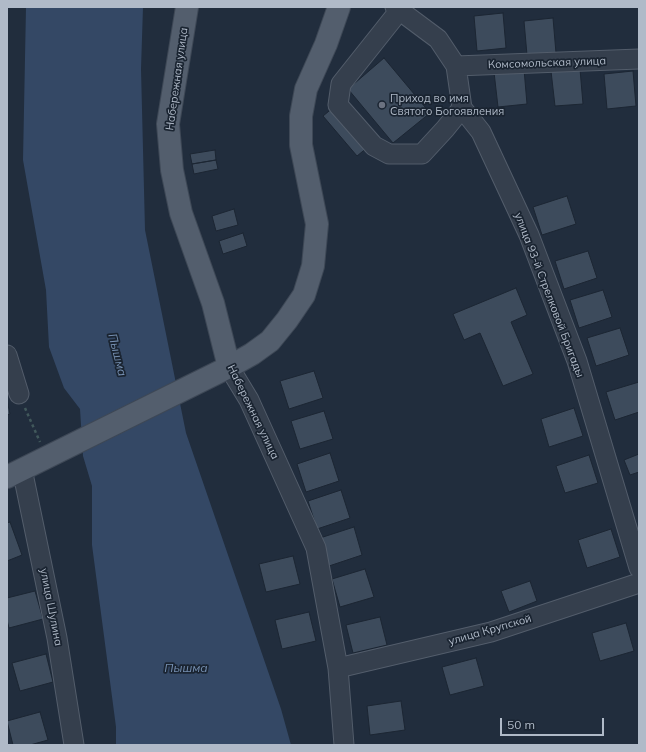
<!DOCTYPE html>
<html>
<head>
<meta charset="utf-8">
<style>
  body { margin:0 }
  #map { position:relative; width:646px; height:752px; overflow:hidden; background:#212d3d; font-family:Mulish,sans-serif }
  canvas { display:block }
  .frame { position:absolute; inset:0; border:8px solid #b0bac8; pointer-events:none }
  .scale { position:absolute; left:500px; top:718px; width:104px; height:18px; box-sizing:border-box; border:2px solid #b0bac8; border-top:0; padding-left:5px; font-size:12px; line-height:14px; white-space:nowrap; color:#b0bac8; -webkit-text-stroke:3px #1a2431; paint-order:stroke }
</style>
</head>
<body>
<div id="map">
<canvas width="646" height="752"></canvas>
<div class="frame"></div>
<div class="scale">50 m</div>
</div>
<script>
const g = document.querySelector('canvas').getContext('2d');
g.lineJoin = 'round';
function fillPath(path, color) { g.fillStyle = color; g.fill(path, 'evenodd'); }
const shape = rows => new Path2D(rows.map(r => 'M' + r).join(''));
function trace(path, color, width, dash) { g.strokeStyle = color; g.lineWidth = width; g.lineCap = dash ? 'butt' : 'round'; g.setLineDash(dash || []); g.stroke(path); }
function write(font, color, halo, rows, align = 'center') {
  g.font = font + ' Mulish,sans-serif'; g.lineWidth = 3.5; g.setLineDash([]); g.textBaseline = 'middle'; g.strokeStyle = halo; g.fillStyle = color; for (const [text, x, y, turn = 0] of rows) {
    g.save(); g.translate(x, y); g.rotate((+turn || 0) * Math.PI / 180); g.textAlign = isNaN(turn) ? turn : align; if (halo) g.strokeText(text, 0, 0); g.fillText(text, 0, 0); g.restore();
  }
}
fillPath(shape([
  [26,7,143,7,141,69,145,230,186,433,281,709,291,745,116,745,116,727,92,545,92,486,83,456,80,409,64,388,49,347,46,290,23,160]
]), '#344865');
const building = shape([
  [503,13,506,48,477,51,474,16,503,13],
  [553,18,556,53,527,55,524,21,553,18],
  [384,58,430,113,393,143,348,89,384,58],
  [524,69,527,104,498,107,494,72,524,69],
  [580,69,583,104,555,106,551,71,580,69],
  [633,71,636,106,607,109,604,74,633,71],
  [334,107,368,147,357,156,323,116,334,107],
  [215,150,216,160,192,164,190,154,215,150],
  [216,160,218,169,194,174,192,164,216,160],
  [567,196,576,224,542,235,533,207,567,196],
  [234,209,238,225,216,231,212,216,234,209],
  [243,233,247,246,223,254,219,241,243,233],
  [588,251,597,278,564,289,555,261,588,251],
  [516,288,527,315,511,322,533,374,503,386,480,333,464,340,453,314,516,288],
  [603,290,612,317,579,328,570,300,603,290],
  [620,328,629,355,596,366,587,338,620,328],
  [314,371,323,398,289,409,280,381,314,371],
  [639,382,639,412,615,420,606,392,639,382],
  [7,400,10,414,7,415,7,400],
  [574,408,583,436,549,447,541,419,574,408],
  [324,411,333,439,300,449,291,421,324,411],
  [330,453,339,481,306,492,297,464,330,453],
  [639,454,639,472,630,475,624,460,639,454],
  [589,455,598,483,565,493,556,466,589,455],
  [341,490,350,518,317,529,308,501,341,490],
  [10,522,22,555,7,561,7,523,10,522],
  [354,527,362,555,329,566,320,538,354,527],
  [611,529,620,557,587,568,578,540,611,529],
  [293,556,300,584,266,592,259,564,293,556],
  [365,569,374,597,340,607,332,579,365,569],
  [530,581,537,601,509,612,501,591,530,581],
  [35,591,43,619,9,628,7,620,7,598,35,591],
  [309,612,316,641,282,649,275,620,309,612],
  [380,617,387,645,353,653,346,625,380,617],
  [626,623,634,651,600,661,592,633,626,623],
  [46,654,53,682,20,691,12,663,46,654],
  [476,658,484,686,450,695,442,667,476,658],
  [401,701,405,730,370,735,367,706,401,701],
  [40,712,48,740,30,745,13,745,7,721,40,712]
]);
fillPath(building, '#3d4b5c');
trace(building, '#1c2633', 1);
const minor = shape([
  [395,7,438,39,456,66,462,108,481,132,529,235,577,361,639,568],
  [399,11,341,84,338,105,374,146,389,154,422,154,445,129,462,108],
  [456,66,639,59],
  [7,355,19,394],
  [229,367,249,400,316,548,338,668,344,745],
  [22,469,57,638,74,745],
  [338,668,491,632,639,583]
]);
const major = shape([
  [187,7,168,124,172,170,181,213,213,303,229,367],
  [7,477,229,367,252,354,270,341,287,320,304,295,313,266,317,224,301,145,301,116,306,89,326,44,339,7]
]);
trace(minor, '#535d6b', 21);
trace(major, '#3e4856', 24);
trace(shape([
  [25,408,40,442]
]), '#41585b', 2.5, [3, 3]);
trace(minor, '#353f4d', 19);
trace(major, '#535e6d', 22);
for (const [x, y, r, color] of [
  [382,105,4,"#6b7280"]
]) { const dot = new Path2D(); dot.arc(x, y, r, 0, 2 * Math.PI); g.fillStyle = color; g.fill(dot); trace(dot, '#1a2431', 1.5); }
write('11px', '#b0bac8', '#1a2431', [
  ["Комсомольская улица",547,63,-2],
  ["Набережная улица",177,79,-82],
  ["улица 93-й Стрелковой Бригады",549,295,69],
  ["Набережная улица",253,412,64],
  ["улица Шулина",51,607,79],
  ["улица Крупской",490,630,-16]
]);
write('11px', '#b0bac8', '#1a2431', [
  ["Приход во имя",390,99],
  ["Святого Богоявления",390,112]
], 'left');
write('italic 12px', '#7690b2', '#1a2431', [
  ["Пышма",117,355,76],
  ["Пышма",186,668]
]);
</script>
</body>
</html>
